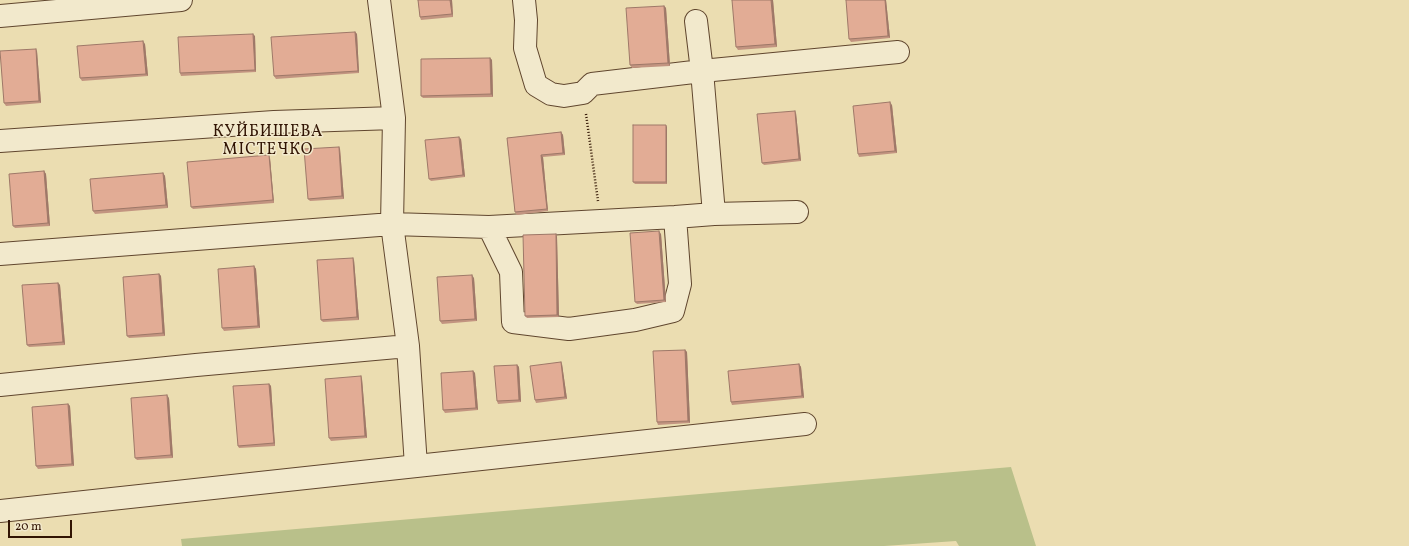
<!DOCTYPE html>
<html>
<head>
<meta charset="utf-8">
<style>
  body { margin:0 }
  #map { position:relative; width:1409px; height:546px; overflow:hidden; background:#ebddb1; font-family:Vollkorn,serif }
  canvas { display:block }
  .scale { position:absolute; left:8px; top:520px; width:64px; height:18px; box-sizing:border-box; border:2px solid #311403; border-top:0; padding-left:5px; font-size:12px; line-height:14px; white-space:nowrap; color:#311403; -webkit-text-stroke:3px #f2e9cc; paint-order:stroke }
</style>
</head>
<body>
<div id="map">
<canvas width="1409" height="546"></canvas>
<div class="scale">20 m</div>
</div>
<script>
const g = document.querySelector('canvas').getContext('2d');
g.lineJoin = 'round';
function fillPath(path, color) { g.fillStyle = color; g.fill(path, 'evenodd'); }
const shape = rows => new Path2D(rows.map(r => 'M' + r).join(''));
function trace(path, color, width, dash) { g.strokeStyle = color; g.lineWidth = width; g.lineCap = dash ? 'butt' : 'round'; g.setLineDash(dash || []); g.stroke(path); }
function write(font, color, halo, rows, align = 'center') {
  g.font = font + ' Vollkorn,serif'; g.lineWidth = 3; g.setLineDash([]); g.textBaseline = 'middle'; g.strokeStyle = halo; g.fillStyle = color; for (const [text, x, y, turn = 0] of rows) {
    g.save(); g.translate(x, y); g.rotate((+turn || 0) * Math.PI / 180); g.textAlign = isNaN(turn) ? turn : align; if (halo) g.strokeText(text, 0, 0); g.fillText(text, 0, 0); g.restore();
  }
}
fillPath(shape([
  [1011,467,1036,546,959,546,956,541,884,546,182,546,181,539]
]), '#b9c08a');
const minor = shape([
  [379,0,394,118,392,224,408,346,416,466],
  [524,0,526,20,525,48,536,85,551,94,564,96,583,93,592,84,702,71,898,52],
  [0,16,181,0],
  [696,21,702,71,714,214],
  [0,141,274,122,394,118],
  [489,227,511,272,513,322,569,329,635,320,673,311,680,284,675,217],
  [0,254,392,224,489,227,675,217,714,214,797,212],
  [0,385,196,365,408,346],
  [0,511,805,424]
]);
trace(minor, '#60462e', 24);
trace(shape([
  [586,114,598,201]
]), '#311403', 2.5, [1, 2]);
trace(minor, '#f2e9cc', 22);
fillPath(shape([
  [418,0,452,0,453,17,421,20,420,17],
  [773,0,777,47,738,50,736,47],
  [886,0,890,38,851,42,849,39],
  [664,6,666,8,670,66,632,68,630,65],
  [355,32,357,34,359,73,276,79,274,76],
  [255,36,256,72,181,76,180,73],
  [145,44,148,76,82,81,80,78],
  [37,51,41,103,6,106,4,103],
  [490,58,492,60,493,97,423,98,421,96],
  [892,105,897,153,859,157,858,154],
  [796,113,801,161,764,165,762,163],
  [667,127,667,184,635,184,633,182],
  [561,132,563,135,565,155,543,157,548,211,517,215,515,212,507,138],
  [461,139,465,177,431,181,429,179],
  [339,147,340,149,344,199,310,201,308,199],
  [270,158,274,203,193,209,191,207],
  [44,171,46,174,50,226,15,228,13,226],
  [163,173,165,176,168,208,95,214,93,211],
  [556,234,557,237,559,317,527,318,525,316],
  [661,234,666,302,637,304,635,302],
  [354,260,359,320,323,322,321,320],
  [254,266,256,269,260,328,224,331,222,328],
  [159,274,161,276,165,336,129,338,127,336],
  [474,278,477,321,442,324,440,321],
  [58,283,60,285,65,345,29,347,27,345],
  [685,350,687,352,690,423,658,425,657,422],
  [561,362,562,364,567,399,536,403,535,400],
  [799,364,801,367,804,398,732,405,731,402],
  [517,365,519,367,521,402,498,404,497,401],
  [473,371,475,373,478,410,445,413,443,410],
  [361,376,362,379,367,438,331,441,329,438],
  [269,384,271,386,275,446,239,448,238,446],
  [169,398,173,458,137,460,135,458],
  [68,404,70,406,74,466,38,469,36,466]
]), '#c29480');
fillPath(shape([
  [450,0,452,0,453,17,452,14],
  [771,0,773,0,777,47,775,44],
  [885,0,886,0,890,38,888,36],
  [664,6,666,8,670,66,668,63],
  [355,32,357,34,359,73,358,71],
  [253,34,255,36,256,72,255,70],
  [143,41,145,44,148,76,146,74],
  [36,49,37,51,41,103,39,101],
  [490,58,492,60,493,97,491,94],
  [890,102,892,105,897,153,895,151],
  [795,111,796,113,801,161,799,159],
  [666,125,667,127,667,184,666,182],
  [561,132,563,135,565,155,563,153],
  [459,137,461,139,465,177,463,175],
  [339,147,340,149,344,199,342,196],
  [269,155,270,158,274,203,273,200],
  [541,155,543,157,548,211,547,209],
  [44,171,46,174,50,226,48,223],
  [163,173,165,176,168,208,166,205],
  [659,231,661,234,666,302,664,300],
  [556,234,557,237,559,317,557,315],
  [353,258,354,260,359,320,357,317],
  [254,266,256,269,260,328,258,326],
  [159,274,161,276,165,336,163,333],
  [472,275,474,278,477,321,475,319],
  [58,283,60,285,65,345,63,342],
  [685,350,687,352,690,423,688,421],
  [561,362,562,364,567,399,565,397],
  [799,364,801,367,804,398,802,396],
  [517,365,519,367,521,402,519,400],
  [473,371,475,373,478,410,476,408],
  [361,376,362,379,367,438,365,436],
  [269,384,271,386,275,446,274,443],
  [167,395,169,398,173,458,171,455],
  [68,404,70,406,74,466,72,464]
]), '#9e7868');
const building = shape([
  [418,0,450,0,452,14,420,17,418,0],
  [732,0,771,0,775,44,736,47,732,0],
  [846,0,885,0,888,36,849,39,846,0],
  [664,6,668,63,630,65,626,8,664,6],
  [355,32,358,71,274,76,271,37,355,32],
  [253,34,255,70,180,73,178,37,253,34],
  [143,41,146,74,80,78,77,46,143,41],
  [36,49,39,101,4,103,0,51,36,49],
  [490,58,491,94,421,96,421,59,490,58],
  [890,102,895,151,858,154,853,106,890,102],
  [795,111,799,159,762,163,757,114,795,111],
  [633,125,666,125,666,182,633,182,633,125],
  [561,132,563,153,541,155,547,209,515,212,507,138,561,132],
  [459,137,463,175,429,179,425,140,459,137],
  [339,147,342,196,308,199,304,149,339,147],
  [269,155,273,200,191,207,187,162,269,155],
  [44,171,48,223,13,226,9,174,44,171],
  [163,173,166,205,93,211,90,179,163,173],
  [659,231,664,300,635,302,630,233,659,231],
  [556,234,557,315,525,316,523,235,556,234],
  [353,258,357,317,321,320,317,260,353,258],
  [254,266,258,326,222,328,218,269,254,266],
  [159,274,163,333,127,336,123,277,159,274],
  [472,275,475,319,440,321,437,277,472,275],
  [58,283,63,342,27,345,22,285,58,283],
  [685,350,688,421,657,422,653,351,685,350],
  [561,362,565,397,535,400,530,366,561,362],
  [799,364,802,396,731,402,728,371,799,364],
  [517,365,519,400,497,401,494,366,517,365],
  [473,371,476,408,443,410,441,373,473,371],
  [361,376,365,436,329,438,325,379,361,376],
  [269,384,274,443,238,446,233,386,269,384],
  [167,395,171,455,135,458,131,398,167,395],
  [68,404,72,464,36,466,32,407,68,404]
]);
fillPath(building, '#e2ac95');
trace(building, '#9e7868', 1);
g.letterSpacing = '1px';
write('16px', '#311403', '#f2e9cc', [
  ["КУЙБИШЕВА",268,133],
  ["МІСТЕЧКО",268,151]
]);
g.letterSpacing = '0px';
</script>
</body>
</html>
